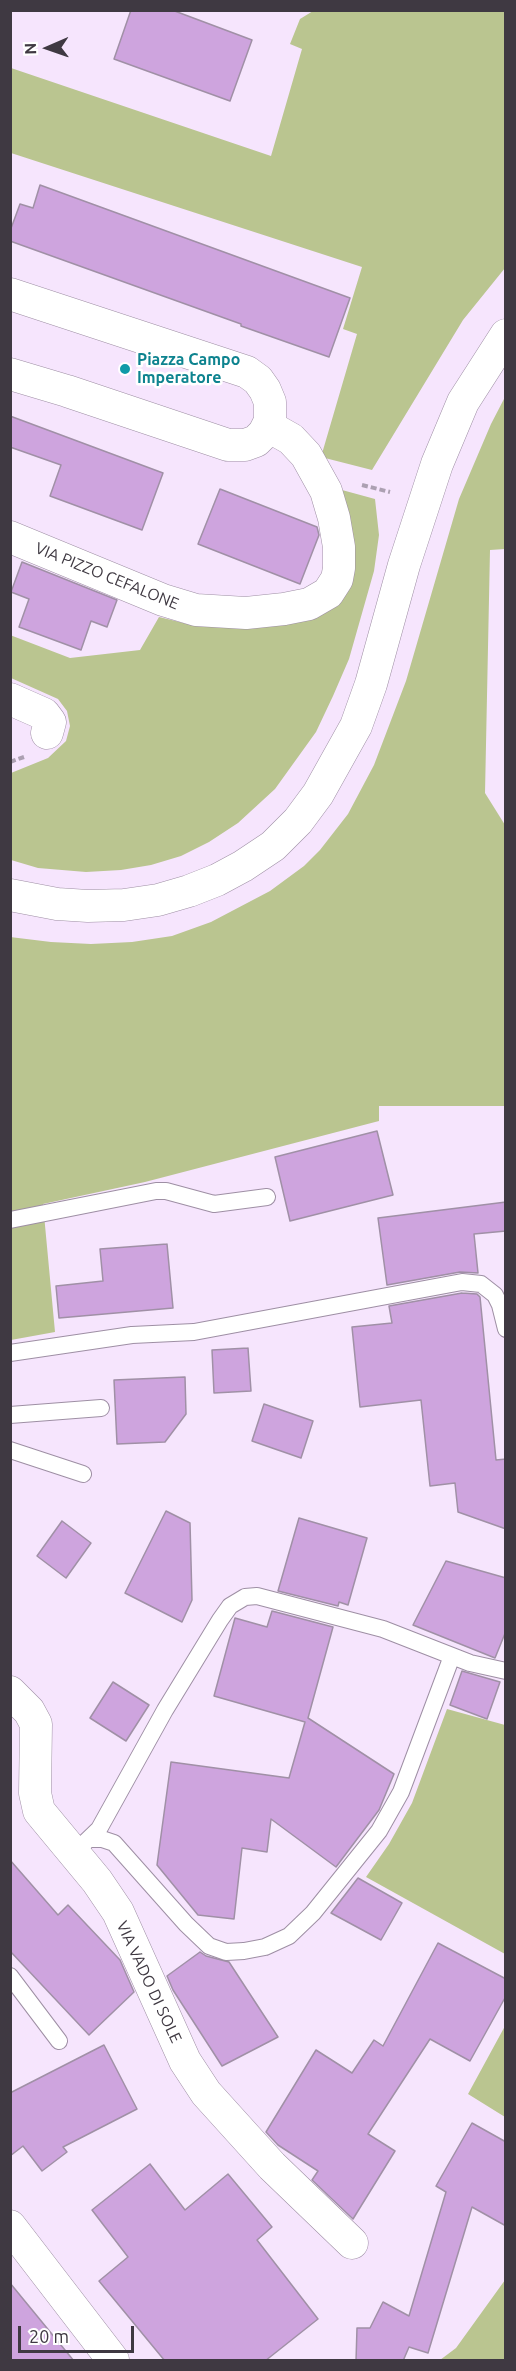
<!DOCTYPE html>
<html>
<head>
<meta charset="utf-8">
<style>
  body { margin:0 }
  #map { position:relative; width:516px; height:2371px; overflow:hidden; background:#f6e5fd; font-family:Ubuntu,sans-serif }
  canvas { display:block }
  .frame { position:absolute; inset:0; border:12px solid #3f3942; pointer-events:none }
  .north { position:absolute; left:18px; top:18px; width:60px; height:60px; -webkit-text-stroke:4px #fff; paint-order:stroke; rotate:268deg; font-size:16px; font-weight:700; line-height:24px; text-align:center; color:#3f3942 }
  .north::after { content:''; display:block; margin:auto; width:21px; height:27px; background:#3f3942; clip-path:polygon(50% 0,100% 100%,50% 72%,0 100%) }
  .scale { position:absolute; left:18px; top:2326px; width:116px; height:27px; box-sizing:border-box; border:3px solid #3f3942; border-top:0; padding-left:8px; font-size:18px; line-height:21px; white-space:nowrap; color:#3f3942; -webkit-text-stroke:4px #fff; paint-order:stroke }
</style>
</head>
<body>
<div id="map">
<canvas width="516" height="2371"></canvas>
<div class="frame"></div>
<div class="north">N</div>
<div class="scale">20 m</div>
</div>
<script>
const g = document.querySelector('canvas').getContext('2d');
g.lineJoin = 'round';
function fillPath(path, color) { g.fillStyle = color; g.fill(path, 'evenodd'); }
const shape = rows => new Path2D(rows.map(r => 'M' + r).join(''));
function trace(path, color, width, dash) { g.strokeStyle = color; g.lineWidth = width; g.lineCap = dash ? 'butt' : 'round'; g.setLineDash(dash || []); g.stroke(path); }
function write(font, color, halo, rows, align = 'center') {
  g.font = font + ' Ubuntu,sans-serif'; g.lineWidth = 5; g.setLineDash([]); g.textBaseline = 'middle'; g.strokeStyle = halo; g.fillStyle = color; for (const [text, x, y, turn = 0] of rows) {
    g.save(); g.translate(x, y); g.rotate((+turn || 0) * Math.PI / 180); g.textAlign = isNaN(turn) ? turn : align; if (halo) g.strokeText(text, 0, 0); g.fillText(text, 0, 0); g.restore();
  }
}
fillPath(shape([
  [313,11,505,11,505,268,463,320,372,470,321,457,357,334,343,329,362,267,11,153,11,68,271,156,302,49,290,44,300,19],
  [505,397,505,549,490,550,485,793,505,825,505,1106,379,1106,379,1121,145,1182,43,1204,55,1332,11,1340,10,937,51,942,91,944,132,942,172,936,211,922,270,891,304,866,320,850,348,814,374,765,406,681,459,499,491,424],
  [342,490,375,499,379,535,374,571,349,659,333,696,316,732,275,789,238,823,209,842,181,856,151,865,121,870,86,872,38,868,11,860,11,773,48,758,66,741,70,726,67,711,58,699,11,678,10,635,70,658,140,650,159,617,188,624,319,615],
  [447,1709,505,1725,505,1954,366,1877,389,1844,412,1803],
  [505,2026,505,2117,468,2094],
  [505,2280,505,2360,440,2360,456,2348]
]), '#bac590');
const building = shape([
  [131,10,172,10,252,40,230,101,114,59,131,10],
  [40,185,350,298,329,357,241,326,241,324,10,241,10,231,20,204,33,208,40,185],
  [10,416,163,473,142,530,50,496,61,465,10,447,10,416],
  [220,489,317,527,319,535,300,584,198,544,220,489],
  [22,562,117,600,107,627,91,621,81,650,19,627,29,599,11,592,22,562],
  [377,1131,393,1195,290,1221,275,1157,377,1131],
  [506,1202,506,1231,474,1234,478,1273,460,1272,387,1285,378,1218,506,1202],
  [167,1244,173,1308,59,1318,56,1286,103,1281,100,1249,167,1244],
  [462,1293,477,1294,480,1297,496,1460,506,1459,506,1529,458,1512,455,1483,430,1486,421,1400,360,1407,352,1327,392,1323,389,1306,462,1293],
  [248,1348,251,1391,214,1393,212,1350,248,1348],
  [185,1377,186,1414,165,1442,117,1444,114,1380,185,1377],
  [264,1404,313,1421,301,1458,252,1441,264,1404],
  [166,1511,190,1523,192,1600,182,1622,125,1593,166,1511],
  [299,1518,367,1538,348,1605,339,1602,338,1606,278,1591,299,1518],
  [62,1521,91,1543,66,1578,37,1556,62,1521],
  [446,1561,506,1578,506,1631,495,1658,413,1625,446,1561],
  [272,1611,333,1627,308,1718,394,1774,379,1810,336,1867,271,1819,267,1852,242,1848,234,1919,198,1915,157,1865,171,1762,289,1778,305,1722,214,1696,235,1618,267,1627,272,1611],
  [462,1671,500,1682,487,1719,450,1705,462,1671],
  [113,1682,149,1705,126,1741,90,1718,113,1682],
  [10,1860,58,1915,68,1905,120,1960,134,1992,89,2035,10,1951,10,1860],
  [358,1878,402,1903,381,1940,331,1913,358,1878],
  [438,1943,506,1979,506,1996,470,2061,430,2039,368,2134,395,2151,353,2219,312,2180,318,2171,278,2145,266,2132,316,2050,352,2073,374,2040,383,2046,438,1943],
  [200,1952,206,1956,229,1962,278,2037,222,2066,173,1990,167,1976,200,1952],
  [104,2045,137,2109,63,2147,67,2152,42,2171,23,2146,10,2156,10,2093,104,2045],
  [472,2123,506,2142,506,2226,472,2207,428,2353,409,2347,403,2361,356,2361,357,2328,370,2328,383,2302,409,2316,446,2192,436,2186,472,2123],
  [150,2164,185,2210,228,2174,272,2227,257,2240,318,2319,265,2361,165,2361,99,2281,128,2257,92,2210,150,2164],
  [10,2283,74,2361,10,2361,10,2283]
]);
fillPath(building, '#cea4de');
trace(building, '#a090a6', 1.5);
const lane = shape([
  [10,1220,156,1191,166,1191,214,1204,267,1197],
  [10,1353,132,1335,194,1332,462,1282,481,1284,495,1295,500,1305,506,1329],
  [10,1415,101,1408],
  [10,1450,83,1474],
  [90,1839,102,1839,114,1843,186,1924,209,1946,226,1952,244,1951,265,1947,289,1936,313,1913,379,1831,401,1792,452,1656],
  [73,1854,99,1829,165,1710,220,1620,230,1606,245,1597,257,1596,383,1629,470,1663,506,1671],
  [10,1976,59,2041]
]);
const street = shape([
  [10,294,247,372,258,380,265,390,270,402,270,421,264,433,256,441,245,445,228,445,67,391,10,374],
  [10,537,163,600,196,610,246,613,284,609,309,604,328,593,337,579,339,568,339,547,334,518,326,491,306,455,291,439,268,426],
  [10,699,44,714,50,722,47,733],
  [10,895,57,904,88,906,124,905,158,900,189,891,217,880,243,866,273,846,298,821,318,794,356,726,371,684,404,565,437,464,463,402,506,335],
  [10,1692,29,1711,36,1724,35,1793,39,1811,97,1881,118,1912,185,2061,206,2093,272,2166,352,2243],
  [10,2226,113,2360]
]);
trace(lane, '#9e8fa4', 18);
trace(street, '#9e8fa4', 33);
trace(shape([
  [362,485,390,492],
  [10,762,24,757]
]), '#aca0b2', 4, [6, 3]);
trace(lane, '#fff', 16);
trace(street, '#fff', 32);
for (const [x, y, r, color] of [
  [125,369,6,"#0f9aa8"]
]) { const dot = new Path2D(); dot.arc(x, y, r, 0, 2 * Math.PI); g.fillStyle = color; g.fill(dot); trace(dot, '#fff', 2); }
write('bold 16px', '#0d838f', '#fff', [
  ["Piazza Campo",137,360],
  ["Imperatore",137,378]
], 'left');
write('16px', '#3f3942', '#fff', [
  ["VIA PIZZO CEFALONE",107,576,22],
  ["VIA VADO DI SOLE",149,1982,65]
]);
</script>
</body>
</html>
